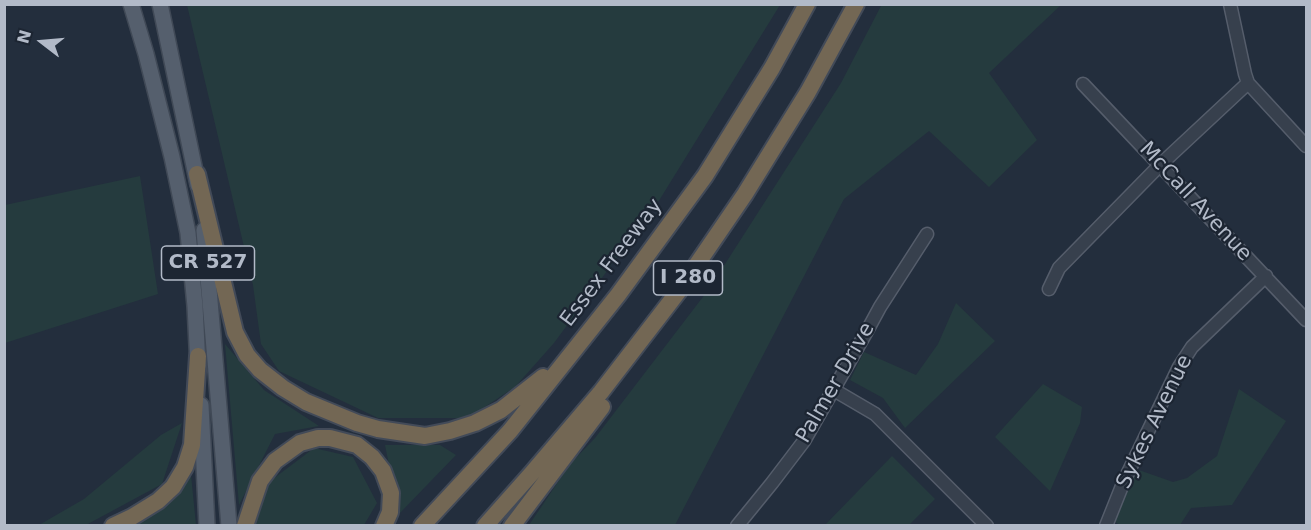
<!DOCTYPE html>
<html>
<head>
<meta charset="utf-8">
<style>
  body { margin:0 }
  #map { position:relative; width:1311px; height:530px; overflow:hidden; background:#232e3d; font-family:"DejaVu Sans",sans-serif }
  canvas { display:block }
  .frame { position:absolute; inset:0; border:6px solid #b2bac8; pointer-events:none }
  .north { position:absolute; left:12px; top:12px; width:60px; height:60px; -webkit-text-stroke:4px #1c2532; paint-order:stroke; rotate:286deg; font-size:16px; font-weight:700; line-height:24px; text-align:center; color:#b2bac8 }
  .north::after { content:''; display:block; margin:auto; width:21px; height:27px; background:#b2bac8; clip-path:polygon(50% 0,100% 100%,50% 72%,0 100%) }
</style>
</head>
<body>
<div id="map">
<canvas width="1311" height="530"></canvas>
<div class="frame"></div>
<div class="north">N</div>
</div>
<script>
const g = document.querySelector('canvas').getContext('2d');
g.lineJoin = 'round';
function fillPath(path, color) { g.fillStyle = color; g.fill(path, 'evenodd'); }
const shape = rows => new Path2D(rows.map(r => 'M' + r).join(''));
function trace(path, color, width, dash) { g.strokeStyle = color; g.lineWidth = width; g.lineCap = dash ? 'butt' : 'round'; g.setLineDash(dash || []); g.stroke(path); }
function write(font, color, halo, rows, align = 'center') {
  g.font = font + ' "DejaVu Sans",sans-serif'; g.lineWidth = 4.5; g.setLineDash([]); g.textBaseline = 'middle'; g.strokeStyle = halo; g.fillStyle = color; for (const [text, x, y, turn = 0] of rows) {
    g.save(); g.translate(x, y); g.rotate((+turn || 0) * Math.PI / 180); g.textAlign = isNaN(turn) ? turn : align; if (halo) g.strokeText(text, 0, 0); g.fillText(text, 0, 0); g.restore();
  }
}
fillPath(shape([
  [882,4,1061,5,989,73,1037,140,989,187,929,131,844,199,675,525,529,525,570,464,595,438,709,289,841,83],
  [187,5,780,5,660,199,554,343,515,387,468,418,378,418,279,371,261,344,253,285],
  [140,176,158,294,5,343,5,205],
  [956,303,995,341,905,428,883,398,850,380,864,352,916,375,938,344],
  [225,344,264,390,319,426,275,434,239,505],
  [1043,384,1082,407,1080,423,1050,491,995,437],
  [1239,389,1286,421,1232,505,1191,508,1180,525,1122,526,1115,522,1136,469,1173,482,1187,478,1217,456],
  [182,423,162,484,86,525,39,525,84,499,161,435],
  [385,445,440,445,456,455,399,514],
  [314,448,353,457,377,503,364,525,255,526,269,482],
  [892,456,935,499,909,525,825,525],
  [191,475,196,525,132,526,160,510]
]), '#253b3e');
const minor = shape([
  [1230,4,1245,74,1248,83,1306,146],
  [1083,84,1306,320],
  [1049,289,1059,268,1160,165,1248,83],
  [834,390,875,414,987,526],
  [737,526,772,483,804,441,867,331,880,307,927,234],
  [1106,526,1124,481,1179,367,1192,347,1266,276]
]);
const major = shape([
  [131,4,146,54,172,157,188,233,195,306,198,366],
  [160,4,198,185],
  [204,230,229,526],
  [201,405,207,526]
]);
const highway = shape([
  [197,174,235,332,247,355,260,370,283,388,306,402,357,423,378,429,425,436,450,431,475,423,501,410,543,377],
  [113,526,132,517,158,501,173,487,185,467,192,445,198,356],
  [245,526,260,481,275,461,300,443,318,438,330,438,357,445,372,457,383,471,391,493,390,512,384,526],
  [422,526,510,431,618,295,705,176,772,68,807,4],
  [485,526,532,473,601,392,678,292,745,194,808,92,856,4],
  [512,526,602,407]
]);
trace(minor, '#555d6b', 15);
trace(major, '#404956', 18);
trace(highway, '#424a58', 20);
trace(minor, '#37404d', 12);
trace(major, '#555f6d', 15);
trace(highway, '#736754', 16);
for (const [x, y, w] of [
  [208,263,93],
  [688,278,69]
]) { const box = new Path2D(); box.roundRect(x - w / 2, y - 17, w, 34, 4.5); g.fillStyle = '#1c2532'; g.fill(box); trace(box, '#b2bac8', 1.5); }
write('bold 20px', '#b2bac8', null, [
  ["CR 527",208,263],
  ["I 280",688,278]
]);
write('21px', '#b2bac8', '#1c2532', [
  ["McCall Avenue",1195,202,47],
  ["Essex Freeway",612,263,-53],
  ["Palmer Drive",836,383,-60],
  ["Sykes Avenue",1155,422,-64]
]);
</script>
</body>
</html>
